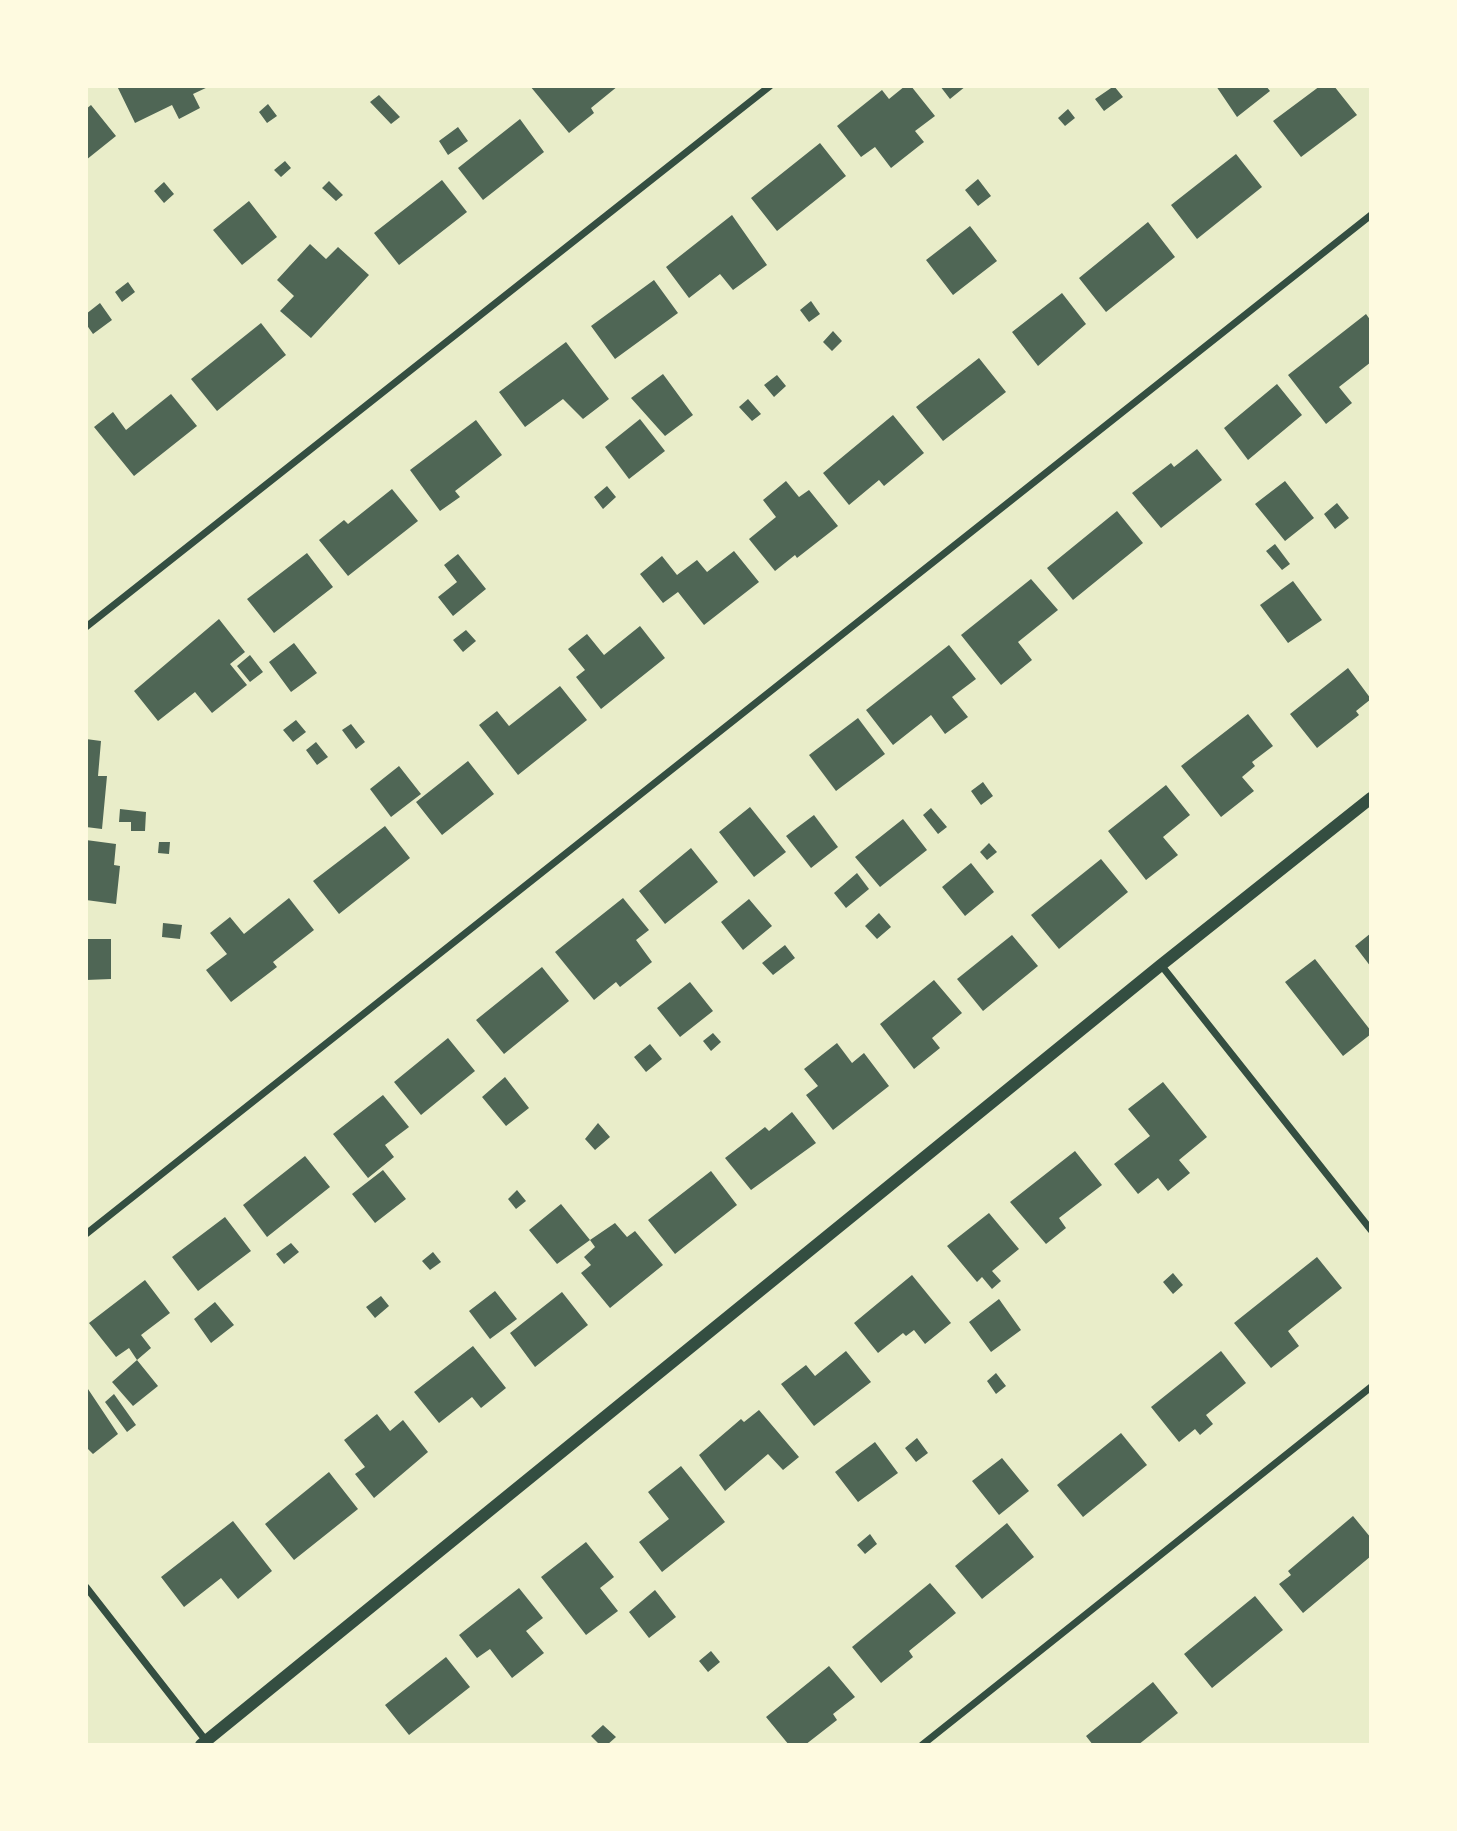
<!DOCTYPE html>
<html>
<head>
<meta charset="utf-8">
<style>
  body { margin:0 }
  #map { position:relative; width:1457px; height:1831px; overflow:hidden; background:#e9edc9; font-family:Mulish,sans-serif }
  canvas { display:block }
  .frame { position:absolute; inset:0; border:88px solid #fefae0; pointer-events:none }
</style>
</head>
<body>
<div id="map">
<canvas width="1457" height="1831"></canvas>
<div class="frame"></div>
</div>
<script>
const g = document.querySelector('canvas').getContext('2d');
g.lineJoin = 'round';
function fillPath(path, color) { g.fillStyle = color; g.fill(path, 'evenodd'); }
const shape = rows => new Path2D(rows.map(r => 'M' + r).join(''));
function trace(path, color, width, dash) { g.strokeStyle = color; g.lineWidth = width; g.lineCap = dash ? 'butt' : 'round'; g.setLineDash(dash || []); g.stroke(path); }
fillPath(shape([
  [117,86,210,86,193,94,200,108,179,119,172,105,135,123],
  [530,86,618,86,591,108,594,113,569,133],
  [905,86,911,86,935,116,915,131,924,142,891,168,875,147,861,157,837,126,882,90,889,99],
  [940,86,966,86,950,99],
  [1114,86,1123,97,1104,111,1095,99],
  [1216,86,1266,86,1270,91,1237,117],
  [1320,86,1334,86,1357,115,1301,157,1273,121],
  [379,95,400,117,391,124,370,102],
  [268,104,277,116,267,123,259,112],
  [91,105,116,136,86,160,86,109],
  [1068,109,1075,118,1065,126,1058,118],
  [520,119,544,152,483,200,458,168],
  [458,127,468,141,448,155,439,141],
  [820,143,846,176,777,231,751,198],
  [1236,154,1262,187,1197,239,1171,205],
  [285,161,291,168,281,177,274,170],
  [978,179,991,196,978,206,965,190],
  [442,180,467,212,399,265,374,233],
  [329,181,343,195,336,201,322,188],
  [164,182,174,194,164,203,154,191],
  [249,201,277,237,242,265,213,230],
  [732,215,767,265,733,290,720,274,689,298,666,267],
  [1148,222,1175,257,1106,312,1079,278],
  [970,226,997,261,953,295,926,260],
  [310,244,326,259,338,247,369,275,311,338,280,311,294,296,277,280],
  [654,280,678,313,615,359,591,326],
  [128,282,135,292,122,302,115,292],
  [1062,293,1086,324,1038,366,1012,332],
  [811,301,820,314,809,322,800,310],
  [100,303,112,320,93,334,86,324,86,314],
  [1366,314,1371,321,1371,362,1339,387,1352,403,1326,424,1288,375],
  [261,323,286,355,217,411,191,379],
  [833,331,842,341,832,351,823,342],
  [566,342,609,399,583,419,563,399,525,427,499,392],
  [979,358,1006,392,943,441,916,407],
  [663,374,693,415,665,436,631,398],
  [777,375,786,386,774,397,764,385],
  [1277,384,1302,415,1248,460,1224,428],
  [171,394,197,426,134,476,94,427,113,412,126,430],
  [748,399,761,414,752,421,739,407],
  [893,415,924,453,884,486,879,480,849,505,823,473],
  [640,419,665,451,629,479,605,447],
  [476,420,502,455,455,491,460,497,440,511,410,470],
  [1197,449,1222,480,1161,528,1132,493,1171,463,1174,467],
  [786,481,799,497,809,490,838,526,797,558,795,555,775,571,749,539,776,517,763,500],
  [1285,481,1314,518,1285,541,1255,504],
  [607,486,616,497,603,509,594,497],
  [392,489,418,521,348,576,319,540,344,520,348,524],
  [1337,503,1349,518,1335,529,1324,514],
  [1117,511,1143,543,1073,600,1047,568],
  [1275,544,1290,564,1282,570,1266,551],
  [734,551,759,582,704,625,678,592,663,603,640,574,662,556,677,575,697,560,707,572],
  [307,553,333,587,274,633,247,599],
  [458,554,486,589,453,616,438,597,457,582,444,565],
  [1031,579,1058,610,1018,642,1032,660,1001,685,961,635],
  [1293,581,1322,620,1288,643,1260,605],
  [219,619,245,652,230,664,247,685,212,713,195,692,158,721,134,691],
  [640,626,665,658,601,709,576,677,585,670,568,649,587,634,604,655],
  [466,630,476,641,463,652,453,640],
  [294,643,317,673,291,692,269,662],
  [949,645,976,679,952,697,968,717,945,734,931,715,893,745,866,710],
  [250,655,263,672,250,682,237,666],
  [1348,668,1371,699,1356,711,1359,715,1317,748,1290,714],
  [560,686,587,720,518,775,479,725,497,711,509,726],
  [1248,714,1273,746,1252,762,1255,766,1242,777,1254,791,1221,817,1181,766],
  [858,718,885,754,836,791,809,755],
  [296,720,306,732,293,742,283,730],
  [351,724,365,742,356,749,342,730],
  [86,739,101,741,98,776,107,776,102,829,86,827],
  [316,742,328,757,317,765,306,750],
  [468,761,494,794,442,835,416,802],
  [399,766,421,794,391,817,370,789],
  [983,782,993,796,981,805,971,791],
  [1166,785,1190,815,1163,837,1178,855,1146,880,1108,831],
  [750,807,786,852,754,877,719,832],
  [931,808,947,827,938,834,923,815],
  [120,809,146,812,145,831,131,831,131,822,119,822],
  [814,815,838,847,811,868,786,836],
  [903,819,927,850,880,887,855,857],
  [385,826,410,858,339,914,313,881],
  [86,840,116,844,114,865,120,866,116,904,86,900],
  [159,842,170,842,169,854,158,853],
  [989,843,997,852,987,860,980,852],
  [691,848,718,882,665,924,639,891],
  [1101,859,1128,892,1059,949,1031,915],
  [971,863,994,892,965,916,942,887],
  [857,873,869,889,846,908,834,893],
  [289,898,314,930,273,962,277,967,231,1002,206,970,227,954,210,933,230,917,244,934],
  [623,898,649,930,636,940,652,962,620,987,616,982,594,1000,555,952],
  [749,899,772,926,743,950,721,922],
  [879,913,891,927,877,939,865,926],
  [163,923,182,925,180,939,162,937],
  [1371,933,1371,967,1355,946],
  [1012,935,1038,966,983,1011,957,979],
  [86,939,111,939,111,979,86,980],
  [785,945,795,958,773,975,762,963],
  [1315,959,1371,1031,1371,1034,1343,1056,1285,982],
  [542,967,569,1001,504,1054,476,1020],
  [934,980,962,1013,932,1038,940,1048,914,1069,880,1024],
  [690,982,713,1011,680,1037,657,1008],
  [713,1033,721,1042,711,1051,703,1041],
  [448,1038,475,1071,421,1115,394,1082],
  [837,1043,852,1063,864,1053,889,1086,833,1130,806,1095,818,1086,804,1069],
  [650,1044,662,1059,646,1072,634,1057],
  [505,1077,529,1108,506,1126,482,1097],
  [1163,1082,1207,1137,1179,1160,1190,1173,1168,1191,1158,1178,1138,1194,1114,1164,1150,1136,1128,1109],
  [383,1095,409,1127,385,1145,394,1157,368,1178,333,1134],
  [792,1112,816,1143,751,1190,725,1158,765,1127,769,1131],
  [598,1123,610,1137,595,1150,585,1139],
  [1075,1151,1102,1185,1059,1218,1066,1228,1046,1244,1010,1202],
  [305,1156,330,1187,267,1237,243,1205],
  [383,1170,406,1199,375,1223,352,1194],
  [711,1171,737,1205,675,1254,648,1220],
  [517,1190,526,1201,516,1209,508,1199],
  [561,1204,590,1240,615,1223,627,1237,635,1231,663,1265,610,1308,581,1273,591,1265,584,1257,595,1247,590,1240,557,1264,529,1230],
  [989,1213,1019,1249,992,1271,1001,1281,992,1289,982,1277,977,1282,947,1246],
  [225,1217,251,1251,198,1291,172,1257],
  [291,1243,299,1252,284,1264,276,1254],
  [433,1252,441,1262,430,1270,422,1261],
  [1317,1257,1342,1288,1288,1331,1299,1346,1271,1368,1234,1323],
  [1173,1273,1183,1285,1173,1294,1163,1282],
  [912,1275,951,1323,925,1344,914,1330,906,1336,903,1333,878,1353,854,1323],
  [145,1280,170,1313,141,1335,151,1348,137,1360,158,1386,133,1406,112,1382,137,1360,129,1348,116,1357,89,1323],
  [495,1291,517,1319,490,1339,469,1311],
  [562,1292,588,1325,535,1367,510,1333],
  [381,1296,389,1306,375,1318,366,1307],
  [999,1299,1021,1330,991,1352,969,1322],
  [215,1302,234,1325,211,1343,194,1319],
  [473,1346,506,1388,481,1408,472,1397,439,1423,414,1392],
  [846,1351,871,1382,814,1426,781,1384,806,1365,815,1376],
  [1221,1351,1246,1383,1206,1415,1213,1424,1200,1435,1195,1429,1179,1442,1151,1407],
  [996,1373,1006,1386,996,1394,987,1381],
  [86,1386,118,1434,93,1454,86,1447],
  [114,1394,136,1425,127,1432,105,1402],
  [759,1410,799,1457,783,1470,768,1454,725,1491,699,1455,741,1419,744,1422],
  [377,1414,390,1431,403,1420,428,1452,374,1498,355,1474,365,1467,344,1440],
  [1121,1433,1147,1465,1083,1517,1057,1485],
  [917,1438,928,1453,916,1462,905,1448],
  [875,1442,898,1473,858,1502,835,1472],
  [1002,1458,1029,1491,999,1515,972,1481],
  [681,1466,725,1522,662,1572,639,1542,669,1519,648,1492],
  [329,1472,358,1509,294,1560,265,1524],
  [1353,1516,1371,1538,1371,1556,1303,1613,1279,1584,1291,1575,1288,1571],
  [233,1521,272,1571,238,1599,221,1578,184,1607,161,1577],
  [1007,1523,1034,1557,982,1599,955,1566],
  [870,1534,877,1544,865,1554,857,1545],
  [586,1542,614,1577,600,1588,618,1611,586,1635,541,1577],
  [930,1583,956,1613,909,1651,913,1657,881,1683,852,1647],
  [519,1588,543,1618,526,1631,544,1653,512,1678,490,1649,477,1658,459,1635],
  [655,1590,676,1617,649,1638,629,1612],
  [1255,1596,1283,1630,1212,1688,1184,1654],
  [711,1651,720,1662,708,1672,699,1661],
  [446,1657,470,1687,409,1735,385,1705],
  [829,1666,855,1697,833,1714,837,1720,805,1745,789,1745,766,1717],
  [1153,1682,1178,1713,1138,1745,1093,1745,1086,1736],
  [603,1725,616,1737,607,1745,600,1745,591,1736]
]), '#4f6655');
trace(shape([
  [86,627,770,86],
  [1161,965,1371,1230],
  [86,1234,1371,215],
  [86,1587,207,1742],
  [922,1745,1371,1387]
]), '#344e41', 7);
trace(shape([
  [201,1745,1161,965,1371,798]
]), '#344e41', 12);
</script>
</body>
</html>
